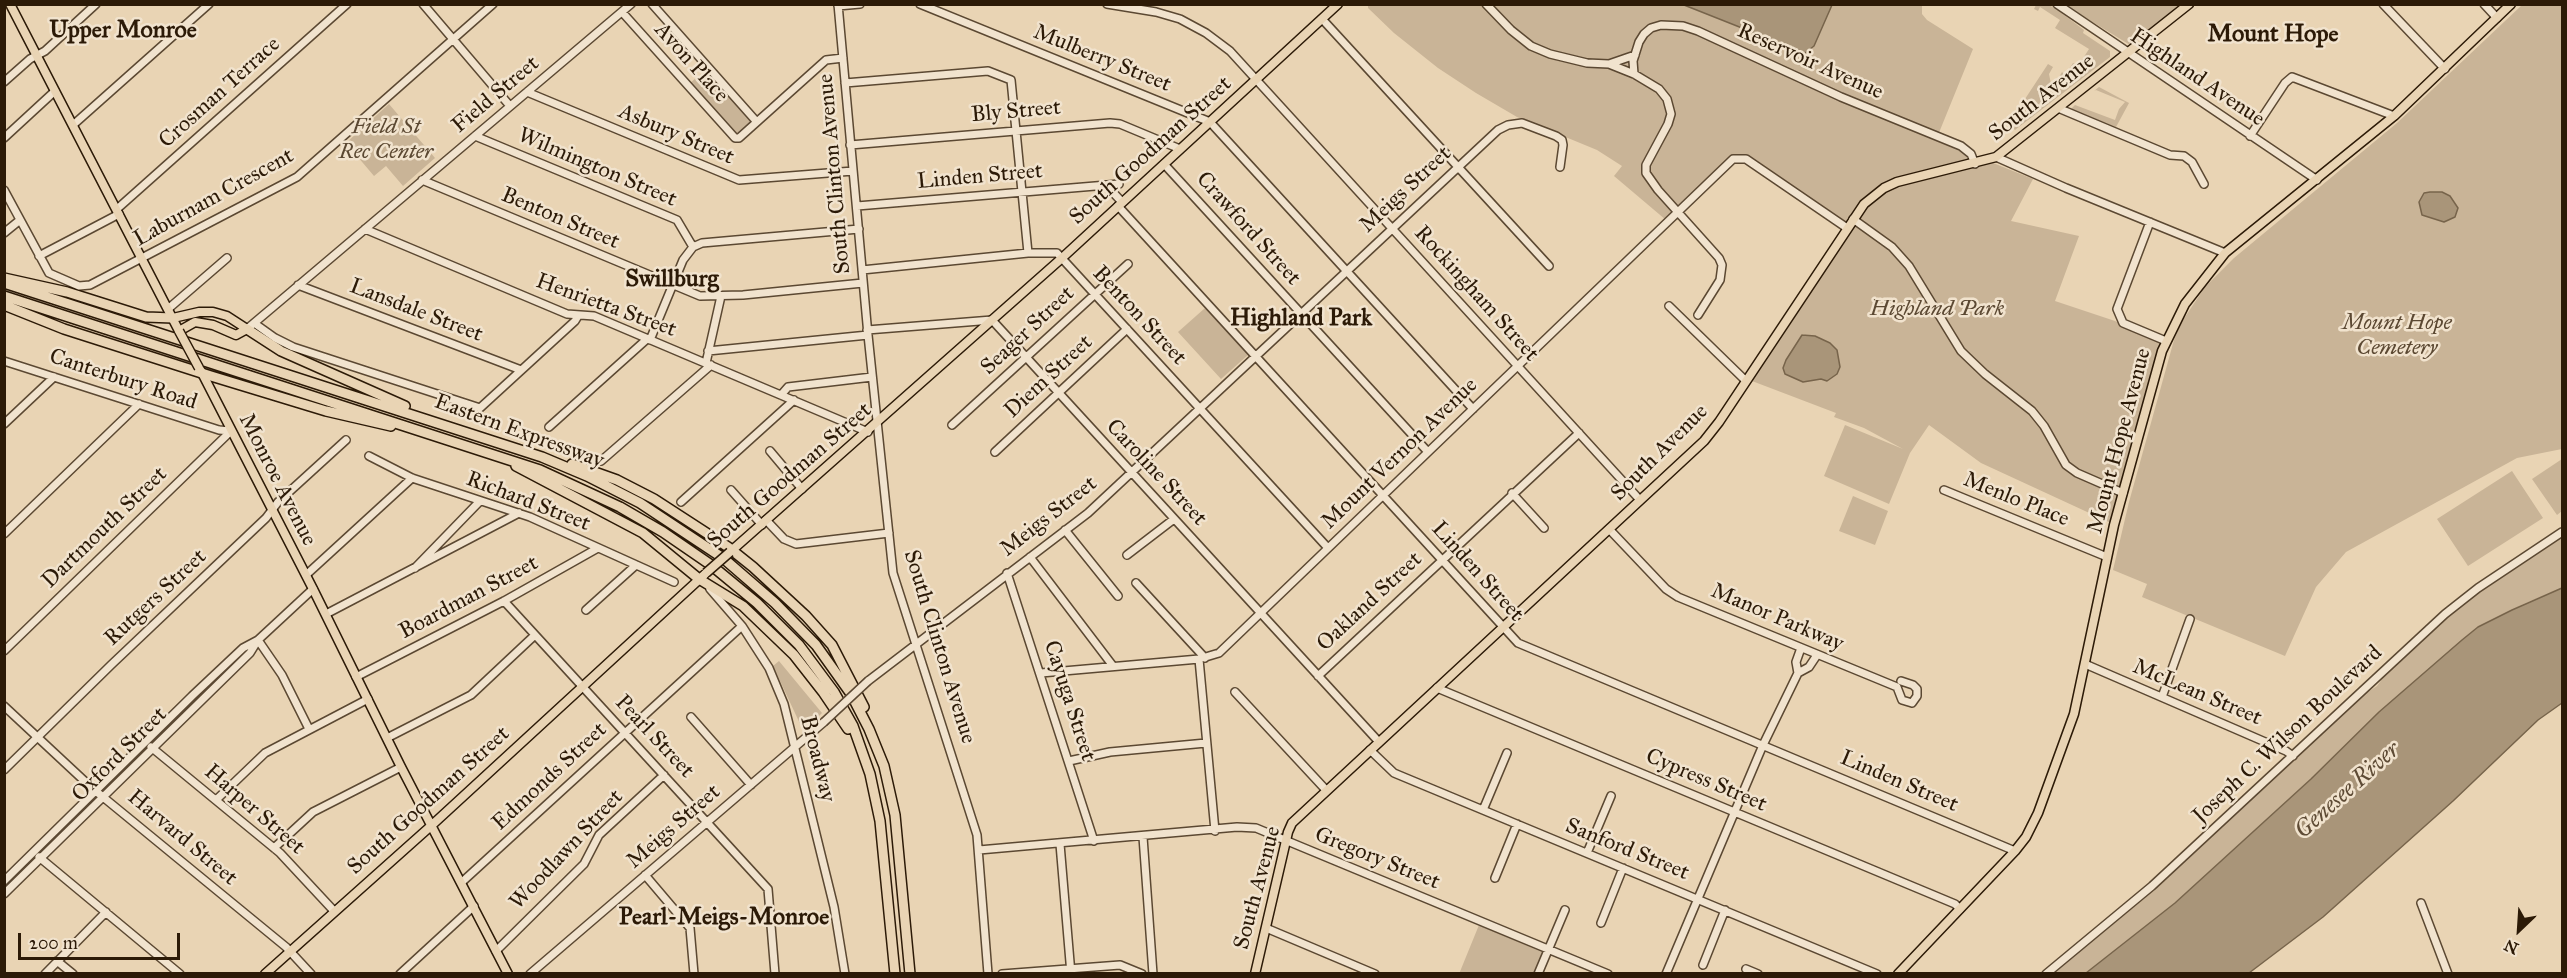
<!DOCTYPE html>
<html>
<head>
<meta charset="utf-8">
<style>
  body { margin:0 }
  #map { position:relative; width:2567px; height:978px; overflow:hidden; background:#e9d4b4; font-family:"IM FELL Great Primer",serif }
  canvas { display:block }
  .frame { position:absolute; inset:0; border:6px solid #2c1a07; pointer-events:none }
  .north { position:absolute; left:2489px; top:900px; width:60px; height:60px; -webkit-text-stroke:4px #f1e3ce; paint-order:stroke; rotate:205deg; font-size:16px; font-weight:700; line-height:24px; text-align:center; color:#2c1a07 }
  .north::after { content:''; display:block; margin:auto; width:21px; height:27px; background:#2c1a07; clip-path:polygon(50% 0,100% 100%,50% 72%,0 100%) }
  .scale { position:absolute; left:18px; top:933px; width:162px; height:27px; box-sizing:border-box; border:3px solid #2c1a07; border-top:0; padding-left:8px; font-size:18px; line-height:21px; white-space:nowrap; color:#2c1a07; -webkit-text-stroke:4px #f1e3ce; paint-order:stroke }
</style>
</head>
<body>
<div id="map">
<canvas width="2567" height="978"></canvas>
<div class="frame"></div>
<div class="north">N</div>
<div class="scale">200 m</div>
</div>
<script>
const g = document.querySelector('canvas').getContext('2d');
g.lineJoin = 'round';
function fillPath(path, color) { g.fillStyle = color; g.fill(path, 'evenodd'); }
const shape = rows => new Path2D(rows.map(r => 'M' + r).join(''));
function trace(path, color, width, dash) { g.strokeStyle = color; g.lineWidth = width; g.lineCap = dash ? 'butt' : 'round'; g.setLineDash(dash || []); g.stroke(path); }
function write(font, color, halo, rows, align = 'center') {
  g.font = font + ' "IM FELL Great Primer",serif'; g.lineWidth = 5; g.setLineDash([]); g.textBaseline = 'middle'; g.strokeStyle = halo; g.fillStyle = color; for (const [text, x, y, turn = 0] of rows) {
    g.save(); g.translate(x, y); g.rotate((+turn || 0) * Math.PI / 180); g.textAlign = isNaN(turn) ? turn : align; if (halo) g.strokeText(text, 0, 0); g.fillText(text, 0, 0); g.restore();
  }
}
fillPath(shape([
  [1368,5,1922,5,1922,14,1927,20,1973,49,1936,140,2033,179,2011,221,2079,236,2055,301,2115,321,2161,343,2111,523,1981,463,1929,425,1910,453,1889,504,1824,476,1845,425,1903,449,1864,428,1834,417,1836,413,1752,381,1853,228,1747,157,1739,155,1732,156,1666,220,1614,176,1622,166,1597,150,1517,117,1476,93,1438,68,1394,33,1368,8],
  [2036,5,2049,5,2059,11,2084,30,2083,33,2110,51,2110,57,2015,130,2008,123,2016,114,2021,116,2029,103,2025,99,2048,64,2053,67,2049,74,2052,89,2062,72,2065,75,2073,63,2078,66,2089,49,2055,28,2060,20,2040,7,2038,11,2034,9],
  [2065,5,2182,5,2130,45],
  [2522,5,2562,5,2562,449,2517,458,2346,552,2316,587,2285,656,2142,597,2147,584,2113,570,2129,502,2174,340,2181,323,2205,287,2234,258,2397,123],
  [707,69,752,120,736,134,690,83],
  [2099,87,2129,103,2116,127,2071,109,2075,105,2115,120,2119,109,2125,102,2096,90,2094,91],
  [389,104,435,158,403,186,386,166,374,176,346,143],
  [1205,308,1248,355,1221,379,1178,332],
  [2562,459,2562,511,2557,515,2532,479],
  [2512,471,2543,518,2468,566,2437,519],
  [1853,496,1888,511,1875,545,1839,531],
  [2562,536,2562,588,2526,603,2478,627,2379,712,2311,779,2175,903,2086,973,2052,974,2144,899,2365,694,2377,686,2384,676,2449,615,2480,591],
  [779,661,822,713,814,721,802,728,773,666],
  [1479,925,1544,953,1536,973,1459,974]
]), '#c9b497');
const water = shape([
  [1684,5,1832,5,1814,46,1805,53,1684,5],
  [2430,192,2442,192,2450,196,2458,208,2455,217,2444,222,2422,215,2419,202,2424,193,2430,192],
  [1802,335,1815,336,1830,343,1837,350,1840,367,1837,374,1827,381,1821,379,1803,382,1785,374,1783,368,1786,360,1802,335],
  [2562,588,2562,703,2538,720,2453,801,2323,917,2249,973,2086,973,2175,903,2311,779,2379,712,2462,640,2478,627,2512,610,2562,588]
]);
fillPath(water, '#a99579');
trace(water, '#77644b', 1.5);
const minor = shape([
  [423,4,510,106],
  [652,4,756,121],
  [838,4,868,335,893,573,977,835,988,974],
  [920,4,1210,122,1473,409],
  [1107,4,1156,12,1180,19,1206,33,1230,51,1640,500],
  [1486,4,1511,30,1531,46,1550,54,1587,63,1609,64,1634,74,1659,89,1667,99,1671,114,1668,124,1646,165,1646,173,1658,190,1719,258,1722,265,1720,280,1698,315],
  [2057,4,2317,180],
  [2383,4,2445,69],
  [2484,4,2497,18],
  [838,6,860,4],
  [622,12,735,138,739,138,826,60,843,58],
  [1323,20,1549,266],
  [1609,64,1635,55],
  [1634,74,1633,61,1639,42,1644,34,1651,28,1661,25,1683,26,1698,31,1841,97,1961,146,1971,154,1975,164],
  [4,82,30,59,45,51,96,4],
  [845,83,988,71,1011,80,1028,253],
  [527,92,739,180,853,171],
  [2058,108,2170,155,2184,156,2192,162,2204,184],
  [73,125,209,4],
  [475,136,677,220,693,247],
  [2250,136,2285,83,2292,77,2394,116],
  [4,138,55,91],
  [850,145,1110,123,1120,124,1180,149],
  [1996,157,2066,188,2225,253],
  [1164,164,1428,452],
  [422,180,700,296,743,295,863,283],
  [1106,185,1122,202],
  [4,190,49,273,79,286,90,285,297,177,493,4],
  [857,206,1119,184],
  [1118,206,1518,643,2015,851],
  [117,209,347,4],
  [1853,219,1892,247,1909,266,1961,351,1985,374,2032,411,2044,426,2066,465,2077,473,2123,493],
  [2150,222,2117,309,2123,323,2166,341],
  [365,229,567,314,594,316,868,432],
  [4,233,20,220],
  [39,256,119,214],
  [862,270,1028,253,1057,253,1328,548],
  [298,285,521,370],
  [1669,306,1746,381],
  [168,309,227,258],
  [254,323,275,338,293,347,480,408,575,321,578,316],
  [247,329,631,4],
  [867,330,992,320,1379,742],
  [650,340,683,260,693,247,702,243,859,229],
  [708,351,868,335],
  [4,361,219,430,231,431],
  [706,363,721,296],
  [781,395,788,387,872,377],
  [4,424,54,377],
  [952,425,1128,264],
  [549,427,647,339],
  [770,451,802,489],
  [995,452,1127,329],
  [369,456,412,478,530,517,674,582],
  [601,461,711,365],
  [731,490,762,525],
  [1944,490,2107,557],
  [1512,493,1544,528],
  [681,502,794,400],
  [766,520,784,539,796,544,889,533],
  [1609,529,1666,589,1678,597,1897,687,1902,700,1912,703,1917,696,1917,689,1913,685,1901,681],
  [1065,530,1118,596],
  [4,534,139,404],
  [1127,555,1174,519],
  [1030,557,1113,666],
  [415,568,480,501],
  [1007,573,1094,841],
  [306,575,412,478],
  [1136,583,1205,658],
  [710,589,742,626,769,668,784,704,834,907,845,974],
  [504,601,768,889,775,974],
  [586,610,636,565],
  [326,614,519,513],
  [258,640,282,675,309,729],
  [1801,648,1796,662,1798,673,1809,667,1817,655],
  [4,651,231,431],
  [1199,659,1215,831],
  [2085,664,2286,751,2293,756],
  [1041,673,1199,659,1219,653,1733,159,1746,159,1847,228],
  [1318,676,1579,433],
  [356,677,504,601,598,548],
  [868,681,1088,513,1498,130,1508,125,1522,123,1556,136,1562,140,1563,145,1560,167],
  [1437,688,1955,904,1960,909],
  [1235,692,1326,790],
  [2162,697,2190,619],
  [4,706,92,788,286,947,311,974],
  [691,717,751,785],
  [387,738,471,695,535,635],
  [151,747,280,853,334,911],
  [1370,750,1394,773,1877,974],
  [1069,761,1110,752,1206,743],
  [4,770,111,665,266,518,278,502,346,440],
  [216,800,265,753,368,699],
  [1483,810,1507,753],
  [1143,837,1153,974],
  [1060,844,1071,974],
  [274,848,313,812,401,767],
  [979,850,1237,827,1256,828,1608,974],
  [1587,853,1611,796],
  [39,857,180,974],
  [645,875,690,928,694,974],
  [1495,878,1517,824],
  [4,881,192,696,243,648,258,640],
  [462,882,742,626],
  [4,894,250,653,258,640,313,589],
  [2421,903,2448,974],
  [1601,923,1623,868],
  [1266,928,1375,974],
  [496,951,584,864,599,835,664,775],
  [57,961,73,974],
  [1703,965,1725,910],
  [1746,969,1758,974],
  [45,974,106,912],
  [400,974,474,906],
  [530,974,824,722],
  [1002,974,1120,965,1142,974],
  [1538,974,1565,910],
  [1666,974,1763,745,1798,673],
  [2046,974,2152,886,2445,614,2478,588,2562,532]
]);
const major = shape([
  [10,4,179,331,195,322,213,325,236,335,247,329,227,316,213,312,199,312,173,318],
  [201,371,313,589,401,767,508,974],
  [730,552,1062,258,1338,4],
  [265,974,432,825,704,575],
  [1255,974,1288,832,1292,823,1704,441,1719,422,1864,204,1884,188,1897,182,1996,157,2189,4],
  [1898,974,2015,851,2026,837,2038,813,2074,714,2114,525,2162,351,2185,304,2225,253,2394,116,2511,4]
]);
const highway = shape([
  [4,278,67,292,146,317,173,318],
  [4,283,542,457,587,476,640,503,723,558,775,603,816,645,851,694,869,729,884,766,895,815,910,974],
  [4,296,540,470,620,507,663,532,711,565,757,603,799,645,834,692,853,726,870,774,880,821,895,974],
  [4,305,64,329,211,376,326,411,391,426],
  [247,329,281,351,405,406],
  [572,464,617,480,654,499,728,547,753,567,806,616,832,645,864,707],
  [516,466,643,533,699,579,743,606,794,655,823,692,848,729]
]);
trace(minor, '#5b4832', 10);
trace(major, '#2c1a07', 11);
trace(highway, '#2c1a07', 12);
trace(minor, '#f1e3ce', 7);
trace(major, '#e9d4b4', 8);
trace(highway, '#e9d4b4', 9);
const minorBridge = shape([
  [824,722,868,681]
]);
const majorBridge = shape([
  [179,331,199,368],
  [706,573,730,552]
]);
trace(minorBridge, '#5b4832', 10, []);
trace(majorBridge, '#2c1a07', 11, []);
trace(minorBridge, '#f1e3ce', 7);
trace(majorBridge, '#e9d4b4', 8);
write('22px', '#2c1a07', '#f1e3ce', [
  ["Mulberry Street",1102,59,22],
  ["Reservoir Avenue",1810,62,24],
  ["Avon Place",691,63,48],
  ["Highland Avenue",2197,78,34],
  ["Crosman Terrace",220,93,-42],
  ["Field Street",496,95,-40],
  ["South Avenue",2042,98,-38],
  ["Bly Street",1016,112,-5],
  ["Asbury Street",676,135,23],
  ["South Goodman Street",1151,151,-42],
  ["Wilmington Street",597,168,23],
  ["South Clinton Avenue",835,174,-95],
  ["Linden Street",980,177,-5],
  ["Meigs Street",1406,190,-43],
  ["Laburnam Crescent",214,198,-29],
  ["Benton Street",560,219,23],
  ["Crawford Street",1248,229,48],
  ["Rockingham Street",1476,294,48],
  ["Henrietta Street",606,306,20],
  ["Lansdale Street",416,311,21],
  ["Benton Street",1139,316,47],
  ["Seager Street",1028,331,-43],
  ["Diem Street",1049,377,-43],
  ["Canterbury Road",123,380,18],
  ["Eastern Expressway",519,432,20],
  ["Mount Hope Avenue",2120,441,-75],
  ["South Avenue",1660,453,-45],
  ["Mount Vernon Avenue",1400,454,-44],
  ["Caroline Street",1156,473,47],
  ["South Goodman Street",790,476,-41],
  ["Monroe Avenue",277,480,63],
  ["Menlo Place",2016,500,22],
  ["Richard Street",528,502,21],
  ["Meigs Street",1049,517,-38],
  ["Dartmouth Street",105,528,-44],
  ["Linden Street",1477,572,48],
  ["Rutgers Street",156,598,-43],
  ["Boardman Street",469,598,-28],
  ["Oakland Street",1370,602,-43],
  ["Manor Parkway",1777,618,23],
  ["South Clinton Avenue",939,647,73],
  ["McLean Street",2197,693,23],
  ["Cayuga Street",1069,701,72],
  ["Joseph C. Wilson Boulevard",2288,735,-43],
  ["Pearl Street",654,737,47],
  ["Oxford Street",120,755,-45],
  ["Broadway",817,759,76],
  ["Edmonds Street",550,777,-43],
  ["Cypress Street",1706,781,23],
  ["Linden Street",1899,782,23],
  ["South Goodman Street",429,801,-42],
  ["Harper Street",254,810,41],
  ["Meigs Street",674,827,-41],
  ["Harvard Street",182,838,40],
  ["Woodlawn Street",567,850,-47],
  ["Sanford Street",1627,850,22],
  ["Gregory Street",1377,859,22],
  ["South Avenue",1258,888,-75]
]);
write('italic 22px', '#5b4832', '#f1e3ce', [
  ["Field St",386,128],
  ["Rec Center",386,153],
  ["Highland Park",1937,310],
  ["Mount Hope",2397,324],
  ["Cemetery",2397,349]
]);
write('bold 24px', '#2c1a07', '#f1e3ce', [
  ["Upper Monroe",123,31],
  ["Mount Hope",2273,35],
  ["Swillburg",672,280],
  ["Highland Park",1301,319],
  ["Pearl-Meigs-Monroe",724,918]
]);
write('italic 24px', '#5e4b35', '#f1e3ce', [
  ["Genesee River",2348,791,-42]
]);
</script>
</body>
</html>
